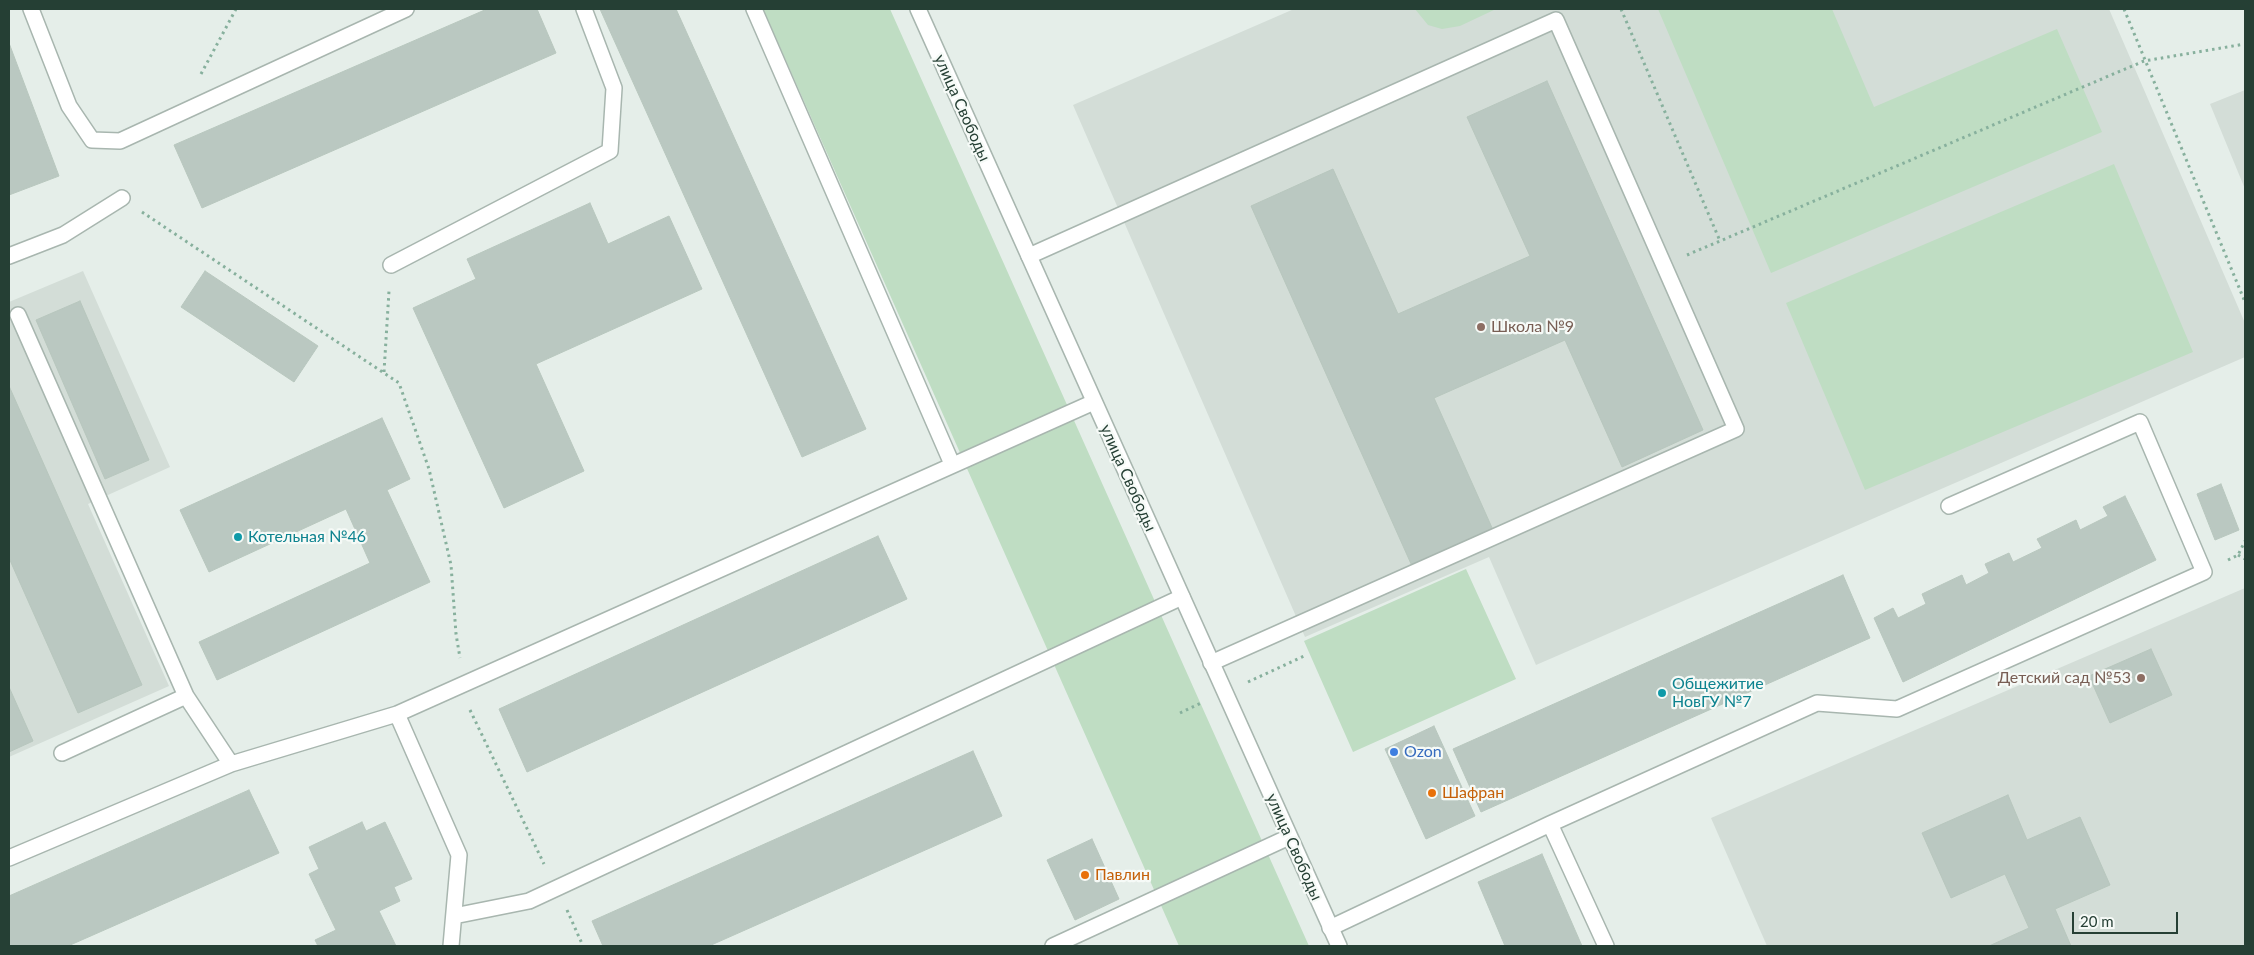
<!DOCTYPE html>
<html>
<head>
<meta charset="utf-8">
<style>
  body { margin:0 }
  #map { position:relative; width:2254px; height:955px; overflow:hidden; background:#e5eee9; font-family:Lato,sans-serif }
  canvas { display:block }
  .frame { position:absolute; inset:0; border:10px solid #253f34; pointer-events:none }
  .scale { position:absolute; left:2072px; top:912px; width:106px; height:22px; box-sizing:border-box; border:2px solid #253f34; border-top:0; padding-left:6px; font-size:15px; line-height:18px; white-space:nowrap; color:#253f34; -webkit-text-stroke:4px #f6faf7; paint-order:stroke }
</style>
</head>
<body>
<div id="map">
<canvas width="2254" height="955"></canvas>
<div class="frame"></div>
<div class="scale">20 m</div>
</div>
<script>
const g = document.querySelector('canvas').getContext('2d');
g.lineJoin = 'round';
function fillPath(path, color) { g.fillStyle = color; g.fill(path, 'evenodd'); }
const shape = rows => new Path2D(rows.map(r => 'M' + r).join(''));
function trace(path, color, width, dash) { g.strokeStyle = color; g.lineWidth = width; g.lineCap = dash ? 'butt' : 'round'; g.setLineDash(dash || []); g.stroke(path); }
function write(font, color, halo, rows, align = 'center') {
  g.font = font + ' Lato,sans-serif'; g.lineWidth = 4.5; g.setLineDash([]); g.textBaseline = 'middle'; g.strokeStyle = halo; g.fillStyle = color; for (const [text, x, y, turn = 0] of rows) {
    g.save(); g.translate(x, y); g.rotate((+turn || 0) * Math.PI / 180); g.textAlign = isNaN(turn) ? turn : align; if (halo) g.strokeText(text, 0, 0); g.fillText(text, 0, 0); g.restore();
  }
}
fillPath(shape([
  [1294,9,2109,9,2245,323,2245,357,1536,665,1489,557,1305,637,1073,105],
  [2245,90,2245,189,2210,104],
  [83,271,170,467,88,504,169,686,9,757,9,302],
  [2245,588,2245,946,1767,946,1711,818]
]), '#d3ddd7');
fillPath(shape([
  [763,9,890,9,1309,946,1179,946],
  [1415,9,1496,9,1460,26,1442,29,1428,25],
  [1658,9,1832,9,1874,107,2057,29,2102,132,1771,273],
  [2114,164,2193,352,1865,490,1786,303],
  [1466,569,1516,679,1353,752,1304,641]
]), '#bfddc3');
const building = shape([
  [487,9,537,9,556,53,202,208,174,145,487,9],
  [600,9,676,9,866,429,802,457,600,9],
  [9,43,59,176,9,195,9,43],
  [1547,81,1703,430,1622,467,1565,340,1434,398,1493,530,1412,566,1251,206,1333,169,1398,314,1530,256,1467,117,1547,81],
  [590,203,608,244,669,216,702,289,536,364,584,471,504,508,413,308,476,279,467,259,590,203],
  [205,271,318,346,294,382,181,307,205,271],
  [80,301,149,460,105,479,36,320,80,301],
  [9,386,142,685,78,713,9,558,9,386],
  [382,418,410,479,387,490,430,582,217,680,199,642,370,563,346,509,209,572,180,510,382,418],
  [2221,484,2239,530,2215,540,2197,494,2221,484],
  [2125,496,2156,560,1903,682,1874,618,1893,608,1898,618,1926,604,1922,594,1962,575,1966,585,1989,573,1985,564,2009,553,2013,562,2042,548,2037,539,2076,520,2080,530,2108,516,2103,507,2125,496],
  [878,536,907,599,527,772,499,709,878,536],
  [1843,575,1870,638,1481,812,1453,749,1843,575],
  [2151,649,2172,695,2110,723,2089,676,2151,649],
  [9,687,33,741,9,752,9,687],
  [1434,726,1475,816,1426,839,1385,749,1434,726],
  [973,751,1002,816,709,946,603,946,592,921,973,751],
  [249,790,279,853,68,946,9,946,9,896,249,790],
  [2008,795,2027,840,2080,817,2110,885,2055,909,2071,946,1989,946,2029,928,2005,874,1951,898,1922,833,2008,795],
  [362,822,366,831,385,822,412,879,394,887,400,901,379,911,396,946,318,946,315,940,336,930,309,874,319,869,309,847,362,822],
  [1092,839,1119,899,1075,920,1047,860,1092,839],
  [1542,854,1558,891,1582,946,1505,946,1478,882,1542,854]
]);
fillPath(building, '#bac8c1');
trace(building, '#b8c7be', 1);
const service = shape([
  [31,9,69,106,92,140,120,141,406,9],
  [754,9,952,464],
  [9,256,63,235,122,198],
  [1029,256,1556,20,1736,429,1211,663],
  [391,265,610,151,614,88,584,9],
  [18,315,186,696],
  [397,714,459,855,451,946],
  [62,753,186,696,231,764,397,714,1094,402],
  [1550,824,1606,946],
  [9,858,231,764],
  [454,916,529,901,1182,597],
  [1330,928,1550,824,1817,703,1897,709,2204,572,2140,422,1949,506],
  [1053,946,1289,837]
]);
const minor = shape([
  [918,9,1339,946]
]);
trace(service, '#a8b6af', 18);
trace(minor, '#a8b6af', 18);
trace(shape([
  [1621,9,1720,241],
  [2124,9,2245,302],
  [201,74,236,9],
  [142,212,399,383,429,469,451,565,456,634,460,658],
  [1687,255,2144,61,2245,44],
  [384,372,389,291],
  [2238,555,2245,559],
  [2228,560,2238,555,2245,541],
  [1248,682,1304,656],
  [470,710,544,864],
  [1180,713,1201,703],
  [567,910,583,946]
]), '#87b09d', 3, [2.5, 4]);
trace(service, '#fff', 15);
trace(minor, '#fff', 15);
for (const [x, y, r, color] of [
  [1481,327,5,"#8d6e63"],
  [238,537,5,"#0f9aa8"],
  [2141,678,5,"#8d6e63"],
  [1662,693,5,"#0f9aa8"],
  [1394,752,5,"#3f7fe0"],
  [1432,793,5,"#e8710a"],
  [1085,875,5,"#e8710a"]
]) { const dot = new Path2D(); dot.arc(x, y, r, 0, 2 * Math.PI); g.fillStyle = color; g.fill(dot); trace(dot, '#f6faf7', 2); }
write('16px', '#253f34', '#f6faf7', [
  ["улица Свободы",962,108,66],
  ["улица Свободы",1128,478,66],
  ["улица Свободы",1294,847,66]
]);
write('16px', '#785e54', '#f6faf7', [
  ["Школа №9",1491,327],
  ["Детский сад №53",2131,678,"right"]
], 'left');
write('16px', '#0d838f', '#f6faf7', [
  ["Котельная №46",248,537],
  ["Общежитие",1672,684],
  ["НовГУ №7",1672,702]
], 'left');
write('16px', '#366cbe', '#f6faf7', [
  ["Ozon",1404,752]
], 'left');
write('16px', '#c56008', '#f6faf7', [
  ["Шафран",1442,793],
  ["Павлин",1095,875]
], 'left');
</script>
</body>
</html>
